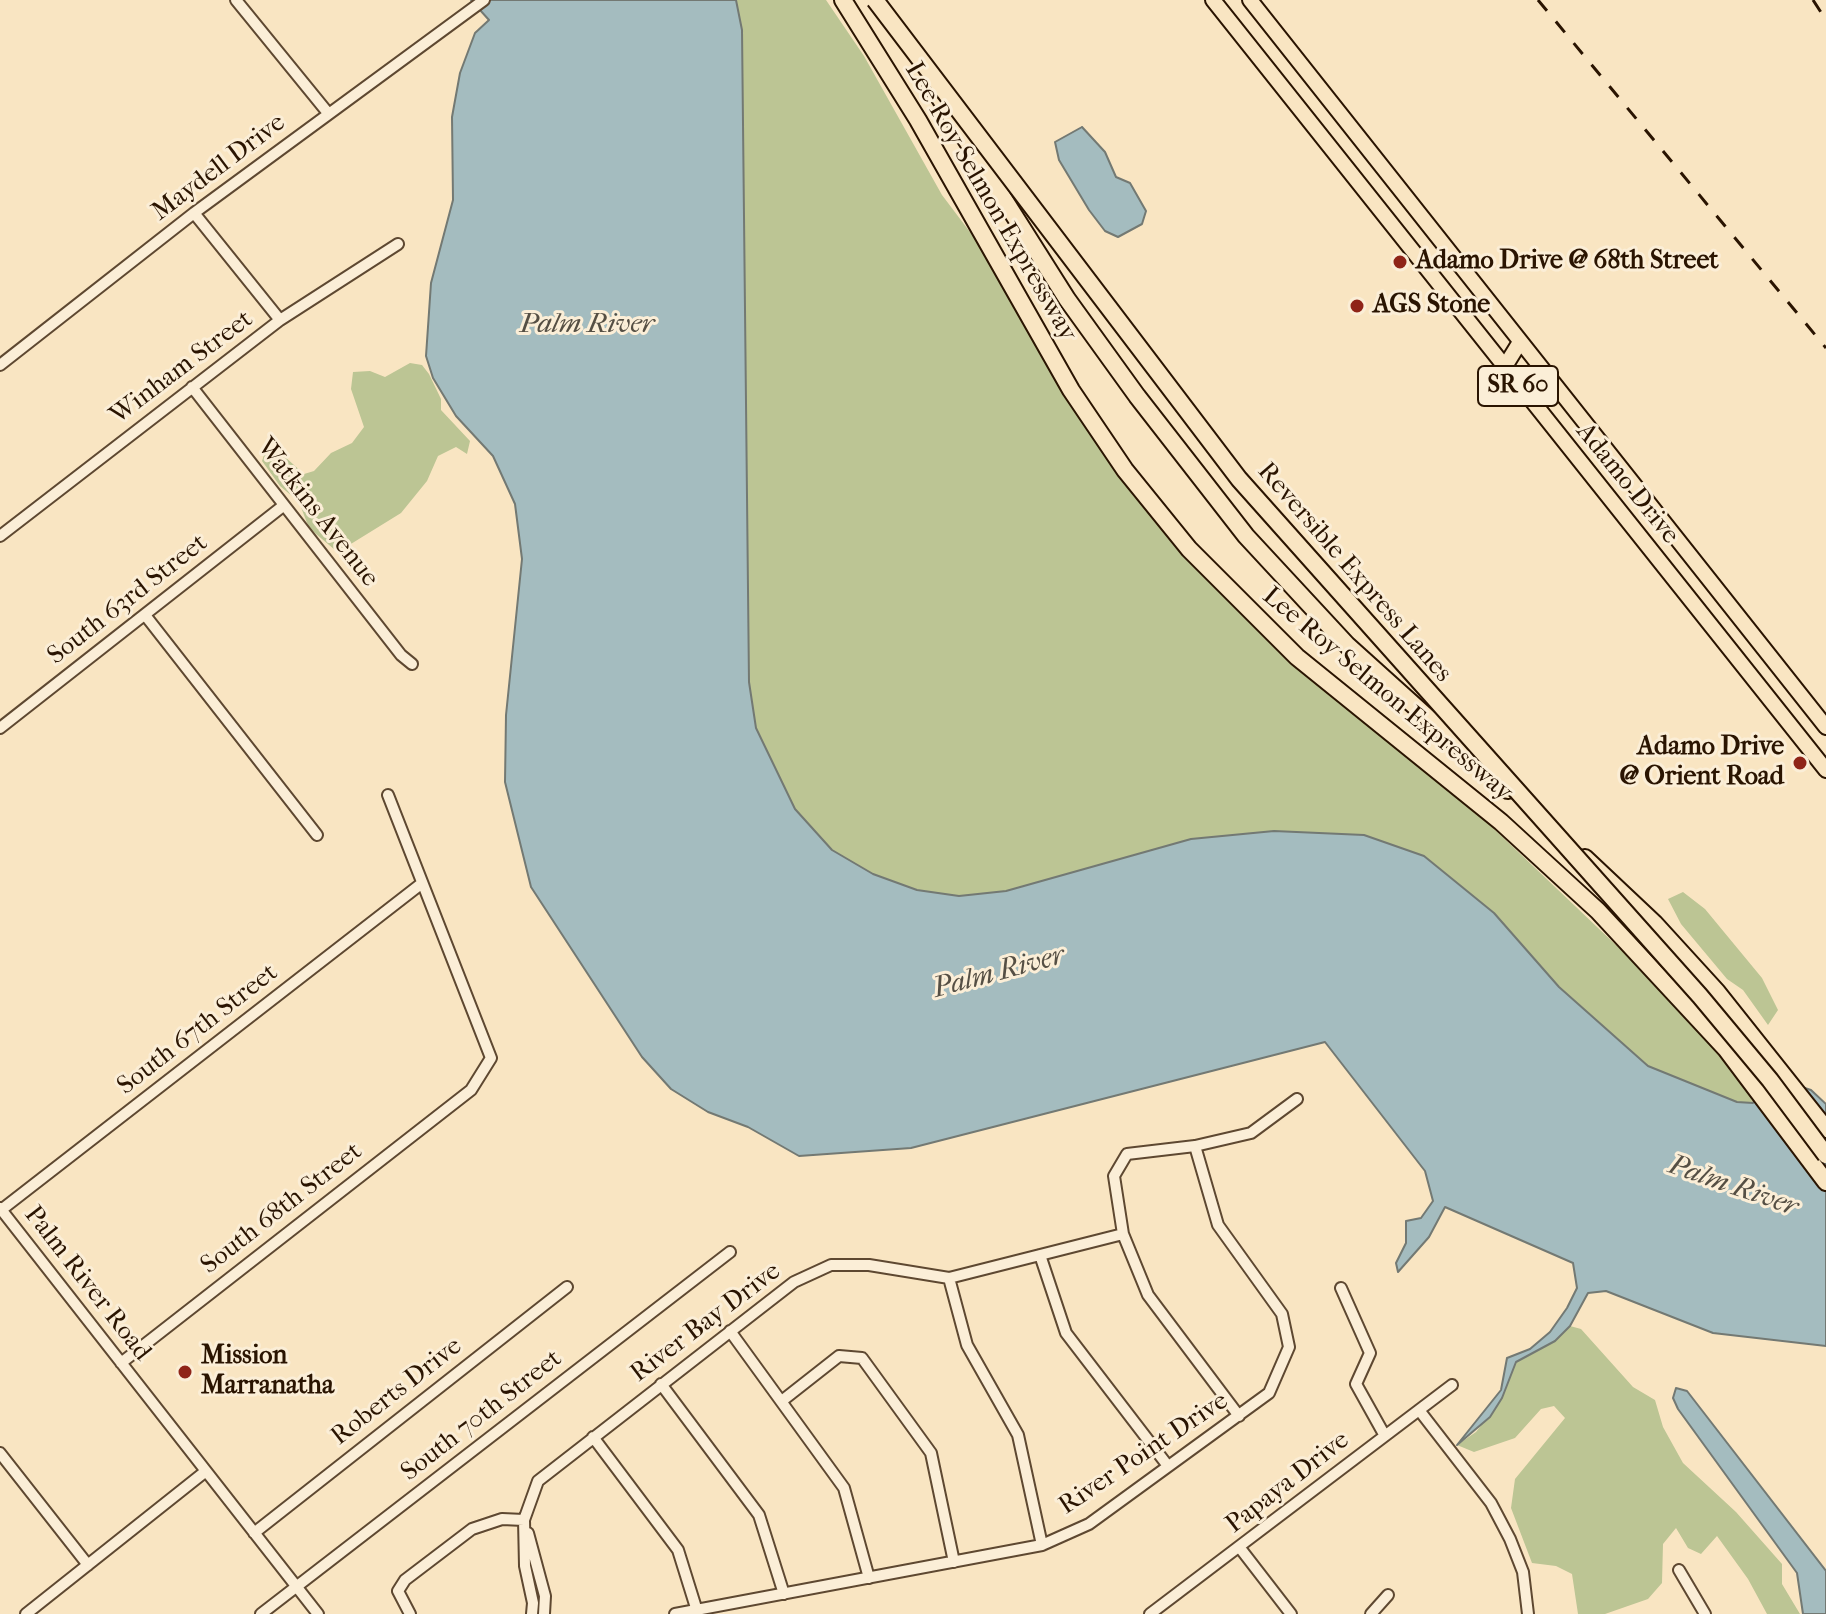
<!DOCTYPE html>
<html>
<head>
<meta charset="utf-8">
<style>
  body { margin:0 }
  canvas { display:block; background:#f9e5c2 }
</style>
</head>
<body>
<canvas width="1826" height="1614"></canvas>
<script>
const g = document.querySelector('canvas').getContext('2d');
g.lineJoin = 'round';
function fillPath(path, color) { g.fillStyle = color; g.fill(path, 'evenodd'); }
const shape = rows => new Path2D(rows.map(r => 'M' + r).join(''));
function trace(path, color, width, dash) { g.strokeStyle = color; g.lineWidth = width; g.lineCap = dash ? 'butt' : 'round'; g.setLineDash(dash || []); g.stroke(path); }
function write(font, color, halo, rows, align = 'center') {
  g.font = font + ' "IM FELL French Canon",serif'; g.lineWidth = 6; g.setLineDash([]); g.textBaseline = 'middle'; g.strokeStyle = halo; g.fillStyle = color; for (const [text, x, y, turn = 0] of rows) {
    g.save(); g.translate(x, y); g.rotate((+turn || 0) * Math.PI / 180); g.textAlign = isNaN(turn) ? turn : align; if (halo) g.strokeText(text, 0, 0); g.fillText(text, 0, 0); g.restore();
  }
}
fillPath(shape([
  [736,0,826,0,864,56,942,195,982,248,1129,464,1254,616,1335,699,1491,826,1660,987,1715,1045,1744,1082,1753,1103,1737,1102,1648,1066,1559,987,1494,913,1424,856,1364,836,1274,831,1006,891,959,896,917,890,873,874,832,850,795,809,756,728,749,682,742,30],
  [410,363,422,365,429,374,441,399,441,410,470,441,467,454,456,447,438,456,427,481,401,513,346,547,335,550,309,528,299,502,280,486,262,461,266,449,284,456,304,474,314,471,331,453,352,443,364,427,351,389,353,372,370,371,385,377],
  [1683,892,1705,909,1762,978,1778,1010,1768,1025,1743,990,1727,979,1681,924,1668,899],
  [1570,1326,1581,1329,1633,1387,1655,1400,1663,1427,1683,1463,1736,1512,1782,1564,1782,1584,1800,1614,1767,1614,1748,1579,1717,1536,1701,1554,1688,1548,1676,1528,1663,1544,1662,1583,1648,1599,1605,1614,1578,1614,1572,1574,1556,1566,1532,1563,1511,1508,1515,1479,1565,1418,1554,1406,1541,1409,1515,1438,1474,1452,1457,1445,1476,1432,1502,1398,1516,1362,1555,1341]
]), '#bcc594');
const water = shape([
  [471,0,736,0,742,30,749,682,756,728,795,809,832,850,873,874,917,890,959,896,1006,891,1191,839,1274,831,1364,835,1424,856,1494,913,1559,987,1648,1066,1737,1102,1753,1103,1761,1082,1786,1082,1811,1090,1826,1104,1826,1346,1713,1333,1606,1291,1588,1293,1570,1326,1555,1341,1516,1362,1502,1398,1490,1417,1457,1445,1501,1390,1507,1358,1530,1349,1550,1332,1567,1308,1577,1288,1573,1263,1445,1207,1429,1237,1398,1272,1396,1263,1406,1243,1406,1221,1421,1218,1433,1201,1425,1171,1325,1042,911,1148,799,1156,748,1127,708,1112,671,1089,642,1057,531,887,505,782,506,715,522,559,515,504,493,456,456,416,433,378,426,356,431,283,453,200,452,117,460,73,475,33,489,20,471,0],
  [1082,127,1105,152,1116,177,1130,183,1146,211,1142,224,1118,237,1105,231,1089,210,1059,160,1055,142,1082,127],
  [1676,1388,1687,1391,1826,1571,1826,1614,1803,1614,1797,1573,1678,1409,1673,1398,1676,1388]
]);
fillPath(water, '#a4bcbf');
trace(water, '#737973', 2);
const minor = shape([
  [236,0,328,113],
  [194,213,280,320],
  [0,365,194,213,484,0],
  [192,387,401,655,412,664],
  [0,536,280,320,398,244],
  [145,615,317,835],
  [0,728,283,506],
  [0,1208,318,1614],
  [1,1210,421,884],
  [1040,1255,1066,1333,1168,1466],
  [949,1278,967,1345,1018,1435,1042,1545],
  [1341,1288,1370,1353,1356,1384,1385,1436],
  [730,1331,844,1488,869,1578],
  [121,1363,471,1090,491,1058,388,795],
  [661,1384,759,1515,784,1594],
  [783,1400,839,1356,862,1358,931,1453,954,1562],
  [1419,1410,1491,1503,1510,1539,1523,1572,1528,1614],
  [1239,1416,1148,1295,1123,1234,1114,1176,1127,1154,1195,1146,1251,1133,1297,1099],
  [593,1437,678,1550,697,1611],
  [0,1453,88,1565],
  [254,1533,567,1287],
  [528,1533,545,1596,544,1614],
  [1240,1548,1291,1614],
  [1679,1570,1705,1614],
  [26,1614,206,1471],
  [261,1614,730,1252],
  [410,1614,398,1591,405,1580,472,1529,502,1519,524,1520],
  [532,1614,533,1603,525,1566,524,1520,538,1481,794,1282,831,1265,869,1265,949,1278,1123,1234],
  [675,1614,1042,1545,1089,1524,1269,1393,1289,1347,1282,1314,1218,1225,1195,1146],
  [1150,1614,1452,1385],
  [1371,1614,1388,1595]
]);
const major = shape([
  [1213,0,1826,770],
  [1250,0,1826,727],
  [1504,368,1520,342]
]);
const highway = shape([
  [843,0,918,120,1071,390,1125,470,1189,549,1297,657,1501,822,1598,911,1726,1049,1826,1182],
  [931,84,1067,299,1137,396,1246,536,1347,645,1508,790],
  [1585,858,1654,923,1717,992,1826,1129]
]);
trace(minor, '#5e4831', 14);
trace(major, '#2a1401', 18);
trace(highway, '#2a1401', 20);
trace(minor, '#fbeed7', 10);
trace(major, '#f9e5c2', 14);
trace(highway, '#f9e5c2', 16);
trace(shape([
  [1538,0,1826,348],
  [1813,0,1826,20]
]), '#2a1401', 3, [14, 14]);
const highwayBridge = shape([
  [875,0,1239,479,1700,996,1770,1080,1826,1155]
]);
trace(highwayBridge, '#2a1401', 20, []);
trace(highwayBridge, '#f9e5c2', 16);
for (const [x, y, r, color] of [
  [1400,262,8,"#8f2418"],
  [1357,306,8,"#8f2418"],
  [1800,763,8,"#8f2418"],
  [185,1372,8,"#8f2418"]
]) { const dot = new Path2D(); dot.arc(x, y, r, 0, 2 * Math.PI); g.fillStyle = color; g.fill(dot); trace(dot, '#fbeed7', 3); }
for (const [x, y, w] of [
  [1518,386,80]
]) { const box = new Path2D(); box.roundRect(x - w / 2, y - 20, w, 40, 6); g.fillStyle = '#fbeed7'; g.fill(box); trace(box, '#2a1401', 2); }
write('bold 24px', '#2a1401', null, [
  ["SR 60",1518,386]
]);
write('26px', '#2a1401', '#fbeed7', [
  ["Maydell Drive",219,168,-37],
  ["Lee Roy Selmon Expressway",990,202,60],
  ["Winham Street",182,368,-37],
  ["Adamo Drive",1627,484,51],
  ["Watkins Avenue",317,513,52],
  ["Reversible Express Lanes",1354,573,49],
  ["South 63rd Street",128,600,-38],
  ["Lee Roy Selmon Expressway",1387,695,40],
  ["South 67th Street",198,1030,-38],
  ["South 68th Street",282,1209,-38],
  ["Palm River Road",87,1284,52],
  ["River Bay Drive",706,1323,-37],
  ["Roberts Drive",397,1392,-38],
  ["South 70th Street",482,1416,-38],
  ["River Point Drive",1144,1454,-34],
  ["Papaya Drive",1288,1483,-38]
]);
write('bold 26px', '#2a1401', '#fbeed7', [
  ["Adamo Drive @ 68th Street",1416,262],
  ["AGS Stone",1373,306],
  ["Adamo Drive",1784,748,"right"],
  ["@ Orient Road",1784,778,"right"],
  ["Mission",201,1357],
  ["Marranatha",201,1387]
], 'left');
write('italic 28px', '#554f44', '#fbeed7', [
  ["Palm River",587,325],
  ["Palm River",999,973,-15],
  ["Palm River",1733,1187,19]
]);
</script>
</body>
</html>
